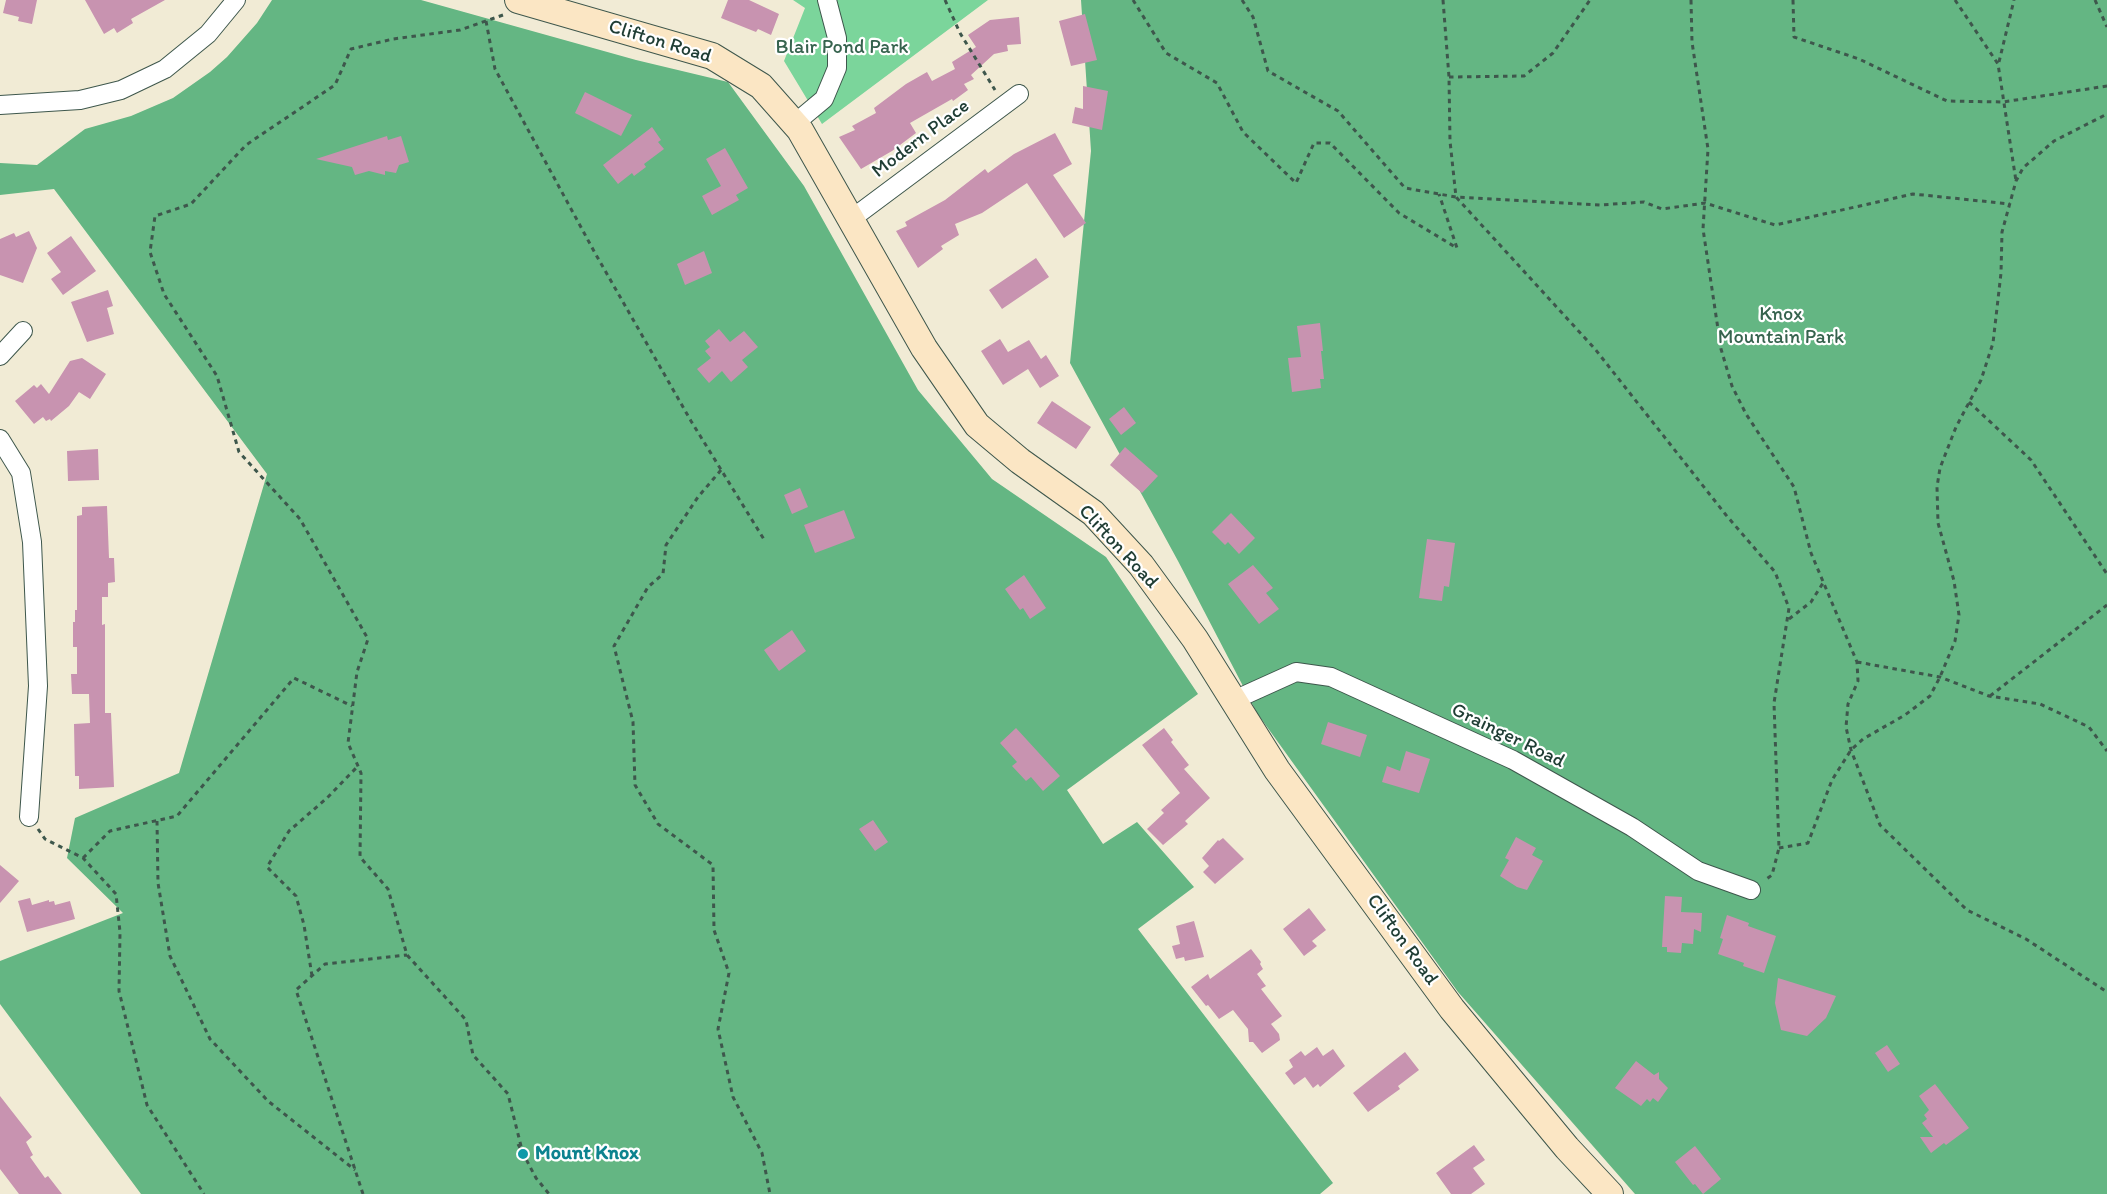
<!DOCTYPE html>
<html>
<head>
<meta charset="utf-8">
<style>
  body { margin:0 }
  canvas { display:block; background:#f1ebd5 }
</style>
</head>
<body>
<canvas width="2107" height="1194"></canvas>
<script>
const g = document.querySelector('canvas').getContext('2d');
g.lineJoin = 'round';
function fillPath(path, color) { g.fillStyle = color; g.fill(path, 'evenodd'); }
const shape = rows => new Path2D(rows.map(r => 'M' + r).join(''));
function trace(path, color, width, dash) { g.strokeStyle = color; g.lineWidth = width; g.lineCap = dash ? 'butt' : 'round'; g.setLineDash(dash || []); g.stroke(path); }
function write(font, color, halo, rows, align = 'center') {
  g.font = font + ' Itim,sans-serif'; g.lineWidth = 4.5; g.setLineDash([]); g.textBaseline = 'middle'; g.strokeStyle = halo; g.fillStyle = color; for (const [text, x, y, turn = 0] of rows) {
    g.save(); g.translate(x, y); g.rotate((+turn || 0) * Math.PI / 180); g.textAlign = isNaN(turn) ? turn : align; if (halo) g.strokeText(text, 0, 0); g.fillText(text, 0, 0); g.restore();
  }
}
fillPath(shape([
  [793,0,988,0,822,124,784,61,805,8]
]), '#7bd59b');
fillPath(shape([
  [272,0,421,0,636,60,728,82,804,186,918,390,992,479,1106,557,1198,694,1067,790,1103,844,1137,822,1194,887,1138,929,1333,1183,1320,1194,141,1194,0,1004,0,961,123,913,67,858,75,818,179,773,267,474,54,189,0,195,0,163,37,165,85,129,131,116,173,98,210,72,227,57,257,23],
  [1081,0,2107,0,2107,1194,1635,1194,1458,992,1257,713,1178,561,1070,363,1091,151]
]), '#64b683');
fillPath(shape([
  [6,0,37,0,32,24,18,21,19,17,3,13],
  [85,0,165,0,131,19,133,23,117,33,114,28,104,34],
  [728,0,749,0,779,14,771,35,758,29,756,32,721,18],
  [1085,14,1097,60,1071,66,1059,21],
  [1019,17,1021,44,1007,45,1008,51,994,54,971,75,974,79,964,84,968,90,953,101,952,99,910,123,916,133,892,151,861,169,839,137,855,130,852,126,876,113,874,108,906,84,927,72,932,81,955,69,952,62,976,47,968,35,990,20],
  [1083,86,1108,91,1102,130,1072,123,1075,107,1083,109],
  [585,92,632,115,621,136,575,113],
  [652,127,661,140,658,142,664,149,644,164,646,167,634,176,632,173,618,184,603,165],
  [1055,133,1072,164,1053,175,1086,223,1064,238,1027,183,982,213,955,224,959,235,941,246,943,249,918,268,896,231,907,226,905,222,945,200,985,169,988,173,1014,154],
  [387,136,388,140,401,136,409,162,399,165,396,173,385,171,385,175,369,171,355,175,352,167,316,159],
  [725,148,748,188,736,195,739,200,712,215,702,196,721,186,706,159],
  [29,231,37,248,23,283,0,275,0,239,14,233,16,237],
  [71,236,96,271,63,295,51,279,61,272,47,253],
  [704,251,712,273,685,285,677,264],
  [1036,258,1049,277,1002,309,989,290],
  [108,290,113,306,107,308,114,334,87,342,71,302],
  [1320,323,1323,351,1321,351,1324,379,1320,379,1321,388,1292,392,1288,358,1301,357,1297,326],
  [719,329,730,342,744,331,758,347,742,360,748,367,731,382,722,371,709,383,697,369,711,358,705,351,710,347,705,341],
  [1000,339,1008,352,1029,340,1041,359,1046,355,1059,376,1040,388,1028,369,1003,385,981,351],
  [82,358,106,374,90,399,79,392,69,406,51,421,50,419,46,421,43,417,34,424,15,401,34,385,37,388,41,384,49,394,70,361],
  [1052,401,1091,427,1076,449,1037,423],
  [1124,407,1136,423,1121,435,1109,419],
  [1125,447,1158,476,1142,493,1110,465],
  [98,449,99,480,68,481,67,451],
  [800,488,808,507,792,514,784,495],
  [107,506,109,558,114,558,115,582,108,583,108,597,102,597,102,625,105,624,105,713,111,713,114,787,79,789,79,776,75,776,74,724,90,723,89,694,72,694,71,674,77,674,77,647,73,647,73,622,75,622,75,610,77,610,77,516,82,515,82,507],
  [844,510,855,538,815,553,804,525],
  [1231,513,1255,538,1239,554,1228,542,1225,545,1212,532],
  [1427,539,1455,543,1449,587,1444,586,1442,601,1419,598],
  [1253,565,1273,588,1266,593,1279,609,1259,624,1228,584],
  [1024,575,1046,608,1030,619,1023,608,1020,610,1005,589],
  [792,630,806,651,779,671,764,650],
  [1328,722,1367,735,1360,757,1321,744],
  [1016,728,1060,776,1043,791,1031,777,1026,781,1012,766,1017,762,1000,743],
  [1164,728,1173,740,1171,742,1189,765,1184,769,1210,798,1185,821,1188,824,1163,845,1147,829,1164,813,1161,810,1180,793,1142,745],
  [1406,751,1430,759,1419,793,1382,782,1387,766,1400,771],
  [873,820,888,842,875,851,859,829],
  [1516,837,1536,848,1532,855,1543,861,1527,890,1517,887,1500,876,1509,860,1505,858],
  [1223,838,1244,859,1215,884,1203,872,1209,866,1202,858,1218,840,1219,841],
  [0,865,19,881,0,903],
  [1665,896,1682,897,1681,912,1702,913,1701,932,1694,929,1693,944,1682,943,1681,953,1667,952,1667,947,1662,947],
  [30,898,32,905,49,900,49,902,54,901,55,905,70,901,75,919,27,932,18,901],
  [1309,908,1326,930,1312,941,1317,946,1304,956,1283,929],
  [1727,915,1749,923,1748,926,1776,936,1764,973,1743,966,1744,963,1718,954,1723,939,1720,938],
  [1194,921,1204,957,1185,961,1184,957,1176,959,1172,946,1180,944,1176,926],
  [1251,949,1261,962,1260,964,1263,969,1257,974,1266,986,1261,989,1282,1016,1271,1024,1279,1034,1280,1040,1262,1053,1253,1042,1249,1042,1248,1029,1233,1010,1219,1019,1208,1005,1206,1006,1191,987,1208,974,1210,979],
  [1778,978,1836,996,1826,1018,1807,1036,1781,1030,1775,1003],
  [1887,1045,1900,1064,1888,1072,1875,1053],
  [1317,1047,1323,1056,1333,1049,1345,1066,1320,1087,1318,1084,1313,1088,1305,1077,1294,1085,1285,1073,1293,1067,1289,1060,1301,1051,1305,1056],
  [1405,1052,1419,1070,1398,1086,1400,1089,1368,1112,1353,1093],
  [1636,1061,1654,1075,1659,1072,1659,1079,1668,1088,1658,1102,1653,1098,1650,1102,1647,1099,1641,1106,1615,1088],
  [1935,1084,1969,1128,1946,1145,1944,1143,1931,1153,1920,1137,1933,1137,1922,1123,1927,1119,1924,1115,1929,1110,1919,1096],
  [0,1096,32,1137,26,1142,33,1155,30,1157,45,1178,48,1176,62,1194,19,1194,0,1169],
  [1474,1145,1485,1160,1473,1168,1485,1184,1471,1194,1451,1194,1436,1173],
  [1695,1146,1721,1179,1703,1194,1695,1184,1693,1185,1675,1162]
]), '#c893b0');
const minor = shape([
  [0,105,80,100,121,90,165,69,208,34,236,0],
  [794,124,824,99,837,68,837,38,827,0],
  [850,220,1019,94],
  [0,356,23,331],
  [0,439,21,473,32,542,38,686,29,817],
  [1234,700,1296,672,1331,677,1513,760,1632,827,1698,871,1751,890]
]);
const secondary = shape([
  [518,0,712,56,761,86,800,130,924,348,977,425,1020,461,1093,513,1141,565,1195,639,1277,770,1452,1009,1567,1148,1610,1194]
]);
trace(minor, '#3e574c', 20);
trace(secondary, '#3e574c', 28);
trace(shape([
  [945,0,960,33,995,90],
  [1133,0,1166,53,1217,83,1243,132,1296,183,1314,143,1330,143,1399,213,1457,248,1439,194],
  [1242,0,1253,17,1268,71,1338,111,1405,188,1456,197,1600,205,1644,202,1662,209,1705,203,1775,225,1913,194,2010,204],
  [1443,0,1449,77,1450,141,1456,197,1595,349,1726,515,1775,572,1789,608,1774,703,1779,848,1772,875,1765,880],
  [1691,0,1692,42,1708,149,1703,229,1721,349,1732,386,1746,414,1794,487,1811,553,1857,662,1858,681,1848,704,1846,727,1851,750,1880,825,1967,910,2026,939,2107,992],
  [1793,0,1794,37,1859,59,1947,101,2003,102,2107,86],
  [1955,0,1998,64,2016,181],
  [2095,0,2107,27],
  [503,15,460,30,393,39,351,49,335,85,246,145,191,204,155,216,150,252,164,294,217,376,239,452,300,519,368,639,357,672,348,743,361,773,360,857,388,889,407,955,466,1020,473,1055,508,1094,523,1154],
  [486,21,495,69,595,253,691,421,765,541],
  [1999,62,2014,0],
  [1449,77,1524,76,1553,53,1590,0],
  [1969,402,2031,460,2107,574],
  [721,470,698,497,666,545,663,574,648,587,614,646,633,722,635,785,658,824,713,865,714,930,729,973,718,1029,733,1097,762,1153,770,1194],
  [1789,619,1811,602,1823,583],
  [1857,662,1940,677,1989,696,2040,704,2089,727,2107,751],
  [1990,696,2107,605],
  [157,821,158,883,170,956,210,1039,268,1101,355,1170],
  [38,829,45,839,83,858,116,894,120,932,119,991,147,1105,204,1194],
  [1779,848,1808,843,1832,780,1851,750,1863,739,1905,715,1930,696,1940,677,1955,641,1959,615,1954,581,1938,523,1937,487,1940,468,1956,427,1981,380,1993,343,2001,273,2002,232,2016,181,2023,168,2054,141,2107,114],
  [83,858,110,831,177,816,294,678,352,706],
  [312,976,304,925,296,896,267,867,289,831,327,798,358,766],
  [518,1144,536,1178,549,1194],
  [363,1194,296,990,325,964,407,955]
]), '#3e574c', 3, [4.5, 4.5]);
trace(minor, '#fff', 18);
trace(secondary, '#fbe6c4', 26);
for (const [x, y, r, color] of [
  [523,1154,6,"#0f9aa8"]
]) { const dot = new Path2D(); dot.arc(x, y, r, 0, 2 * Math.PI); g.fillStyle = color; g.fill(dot); trace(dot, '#fff', 2); }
write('20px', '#1f3d34', '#fff', [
  ["Clifton Road",660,42,17],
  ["Modern Place",921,139,-37],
  ["Clifton Road",1118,547,47],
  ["Grainger Road",1508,736,26],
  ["Clifton Road",1402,940,54]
]);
write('20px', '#36634e', '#fff', [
  ["Blair Pond Park",842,48],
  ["Knox",1781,315],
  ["Mountain Park",1781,338]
]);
write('bold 20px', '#0d838f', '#fff', [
  ["Mount Knox",535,1154]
], 'left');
</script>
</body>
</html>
